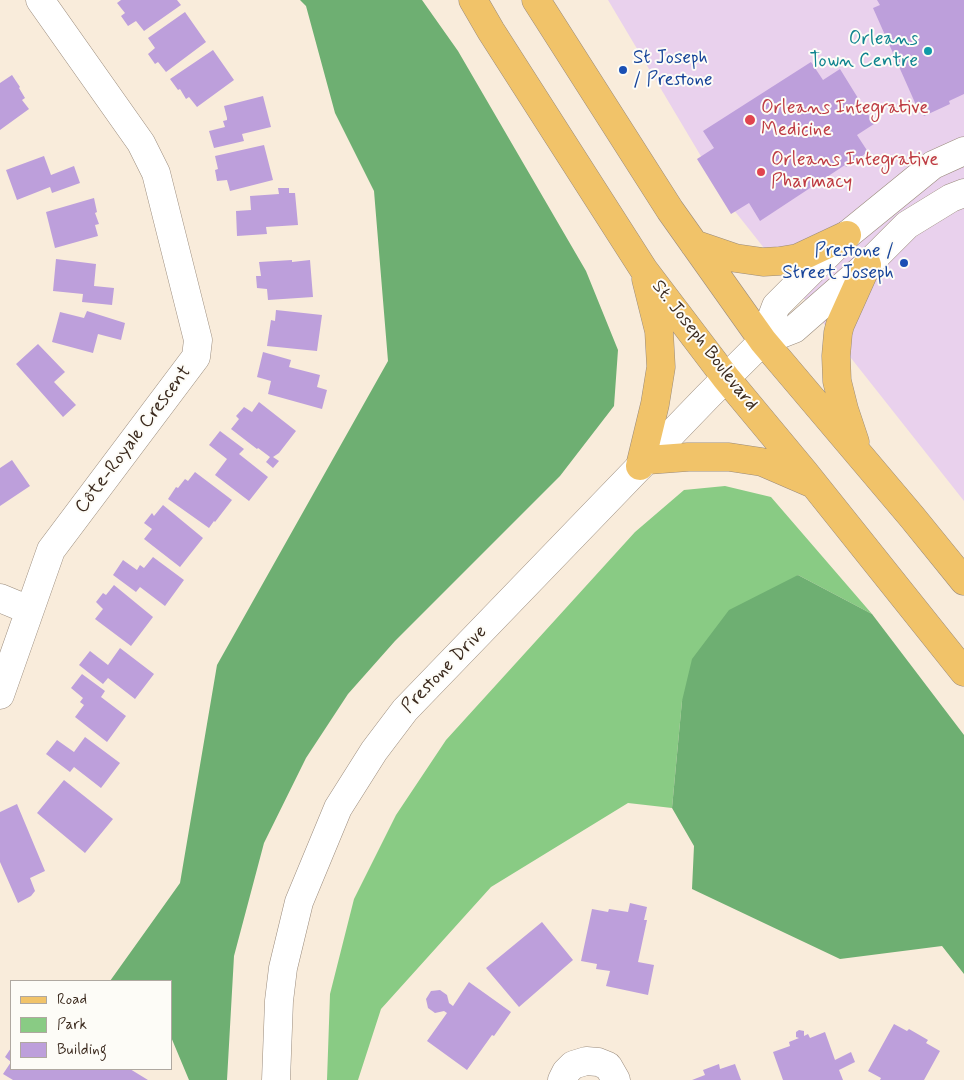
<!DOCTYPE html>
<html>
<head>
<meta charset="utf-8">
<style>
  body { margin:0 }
  #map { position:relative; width:964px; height:1080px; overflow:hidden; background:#f9ecdb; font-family:Mynerve,sans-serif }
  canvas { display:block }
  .legend { position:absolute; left:10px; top:980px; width:162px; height:90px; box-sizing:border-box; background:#fdfcf7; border:1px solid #afa8a0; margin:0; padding:6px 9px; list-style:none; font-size:15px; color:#3b2a1e }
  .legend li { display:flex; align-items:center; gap:10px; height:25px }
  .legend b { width:25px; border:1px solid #afa8a0 }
</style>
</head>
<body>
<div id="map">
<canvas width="964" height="1080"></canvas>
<ul class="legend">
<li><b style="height:6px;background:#f1c369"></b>Road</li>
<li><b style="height:14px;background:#89cb84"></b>Park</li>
<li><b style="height:14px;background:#bd9fdb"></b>Building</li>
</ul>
</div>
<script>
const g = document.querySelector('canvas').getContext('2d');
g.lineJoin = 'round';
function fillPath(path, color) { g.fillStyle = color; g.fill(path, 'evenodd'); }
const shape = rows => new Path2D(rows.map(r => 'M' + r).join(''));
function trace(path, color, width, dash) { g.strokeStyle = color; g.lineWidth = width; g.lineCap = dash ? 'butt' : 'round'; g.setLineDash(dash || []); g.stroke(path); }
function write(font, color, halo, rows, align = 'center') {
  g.font = font + ' Mynerve,sans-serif'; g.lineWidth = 4; g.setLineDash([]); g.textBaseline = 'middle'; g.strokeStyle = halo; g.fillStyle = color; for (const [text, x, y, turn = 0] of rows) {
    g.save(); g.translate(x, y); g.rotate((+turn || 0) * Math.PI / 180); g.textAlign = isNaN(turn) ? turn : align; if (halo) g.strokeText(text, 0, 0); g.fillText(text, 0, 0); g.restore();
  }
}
fillPath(shape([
  [608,0,964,0,964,501,730,205]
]), '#e9d1ed');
fillPath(shape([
  [725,486,771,497,872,614,798,575,682,701,672,808,628,803,491,887,381,1009,358,1080,327,1080,330,994,354,899,396,815,446,740,635,532,684,490]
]), '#89cb84');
fillPath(shape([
  [300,0,422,0,458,51,586,271,618,350,614,406,560,476,395,641,348,694,306,758,264,843,234,956,227,1080,189,1080,171,1037,171,981,110,981,180,883,217,665,388,361,374,191,335,113,306,6],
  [798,575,872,614,964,735,964,974,942,946,840,959,692,889,694,846,672,808,682,701,692,659,729,610]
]), '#6eaf72');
fillPath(shape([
  [121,0,177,0,181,5,144,31,136,21,128,26,121,16,125,13,117,3],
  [877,0,964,0,964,94,949,101,950,104,924,116,922,113,920,114,873,8,880,5],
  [185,12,206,42,166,72,158,62,155,64,148,54,155,48,148,38],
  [213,50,234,80,197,107,189,97,186,99,180,89,178,90,170,79],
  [811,62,823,80,840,69,874,124,857,135,868,152,846,167,845,165,760,221,749,203,731,214,697,159,714,148,703,131],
  [12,75,20,87,19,88,25,98,22,100,29,109,0,130,0,83],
  [263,96,271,127,242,134,244,141,214,148,209,131,225,127,223,121,227,120,227,118,224,106],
  [264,145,273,180,230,191,227,180,217,181,215,170,218,169,215,156],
  [44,156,51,175,74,166,80,183,52,193,50,187,17,200,6,170],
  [278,188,289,188,289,193,295,193,298,225,266,227,267,234,237,236,236,211,251,210,250,196,279,194],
  [94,198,97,212,95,213,99,224,95,225,98,236,55,248,46,212],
  [56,259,96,264,94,286,114,288,112,305,82,302,83,294,53,291],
  [292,260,292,262,310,260,313,297,268,300,267,289,257,288,256,276,261,276,259,262],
  [276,310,322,315,317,351,267,346,271,320,275,321],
  [87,311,125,323,121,340,98,334,93,353,52,342,60,312,84,318],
  [38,344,65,372,54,382,76,405,63,417,16,364],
  [263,352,291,360,289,367,320,375,317,387,327,390,322,409,268,394,271,381,257,377],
  [259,402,296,431,279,453,273,457,279,461,273,468,266,462,270,457,258,448,257,449,231,429,239,419,236,416,244,407,252,412],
  [220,431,244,449,239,454,268,477,249,501,215,475,227,459,209,445],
  [12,460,30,486,0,506,0,468],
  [195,472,232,500,215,522,214,521,209,528,168,499,176,487,178,488,185,479,188,481],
  [163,505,203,538,180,567,144,539,152,529,144,523,152,513,154,516],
  [153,557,184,580,165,606,140,587,136,592,113,575,123,560,137,570,140,565,144,568],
  [114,585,153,617,131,646,95,619,103,609,96,602,103,593,106,595],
  [120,648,154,674,135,699,108,678,103,684,79,665,90,651,108,665],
  [82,674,105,691,101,697,126,716,107,742,75,717,84,705,80,702,83,698,71,688],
  [85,737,120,763,101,788,74,767,70,772,46,754,57,740,74,752],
  [64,780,113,819,85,853,37,813],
  [17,804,45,871,30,878,35,891,31,896,18,903,0,862,0,812],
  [630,903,647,907,644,920,647,920,638,962,654,965,648,995,606,986,610,971,596,969,597,964,581,961,592,909,608,912,609,909,628,912],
  [542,922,573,960,519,1007,486,968],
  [469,982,511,1012,494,1036,492,1035,467,1070,427,1041,447,1013,444,1011,435,1013,428,1008,426,999,431,991,440,990,447,995,449,1003,453,1006],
  [894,1024,907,1031,909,1029,928,1040,926,1043,940,1051,924,1080,880,1080,881,1078,868,1071],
  [799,1030,804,1031,804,1036,808,1034,810,1038,825,1032,835,1060,851,1052,855,1062,839,1070,843,1080,783,1080,773,1052,790,1046,789,1042,799,1038,796,1037,796,1032],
  [11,1048,11,1069,130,1069,148,1080,13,1080,3,1074,11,1062,5,1057],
  [719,1064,720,1069,735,1064,741,1080,692,1080,705,1075,703,1070]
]), '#bd9fdb');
const minor = shape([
  [763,341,776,306,847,235,933,165,964,151],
  [0,598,29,610],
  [0,695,51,550,196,357,198,340,156,173,141,143,40,0],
  [276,1080,279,1001,283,968,299,902,338,808,374,751,405,710,707,397,763,341,794,329,867,265,907,225,951,198,964,193],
  [562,1080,566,1072,573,1065,586,1061,598,1062,608,1066,616,1080]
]);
const major = shape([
  [473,0,491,31,644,270,726,378,805,473,964,672],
  [536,0,670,210,763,341,912,517,964,581],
  [694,244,735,258,763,262,780,261,798,258,847,235],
  [855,442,844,409,837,381,836,356,838,333,840,325,867,265],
  [648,460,688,457,729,457,762,462,813,484],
  [640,466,655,404,661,367,659,331,646,279]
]);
trace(minor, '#9a8b7c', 29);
trace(major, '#9a8b7c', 29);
trace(minor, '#fff', 28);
trace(major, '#f1c369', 28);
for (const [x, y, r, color] of [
  [928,51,5,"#0f9aa8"],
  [623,70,5,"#1a4fb4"],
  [750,120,6,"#e0444e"],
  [761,172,5,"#e0444e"],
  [904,263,5,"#1a4fb4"]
]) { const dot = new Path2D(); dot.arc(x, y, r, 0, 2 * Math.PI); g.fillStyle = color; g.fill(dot); trace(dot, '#fdfcf7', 2); }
write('19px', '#0d838f', '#fdfcf7', [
  ["Orleans",918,40],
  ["Town Centre",918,62]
], 'right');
write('19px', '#164399', '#fdfcf7', [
  ["St Joseph",633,59],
  ["/ Prestone",633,81],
  ["Prestone /",894,252,"right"],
  ["Street Joseph",894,274,"right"]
], 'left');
write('19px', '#be3a42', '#fdfcf7', [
  ["Orleans Integrative",761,109],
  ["Medicine",761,131],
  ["Orleans Integrative",771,161],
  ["Pharmacy",771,183]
], 'left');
write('19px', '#3b2a1e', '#fdfcf7', [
  ["St. Joseph Boulevard",704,346,52],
  ["Côte-Royale Crescent",134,440,-53],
  ["Prestone Drive",445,670,-46]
]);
</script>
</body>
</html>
